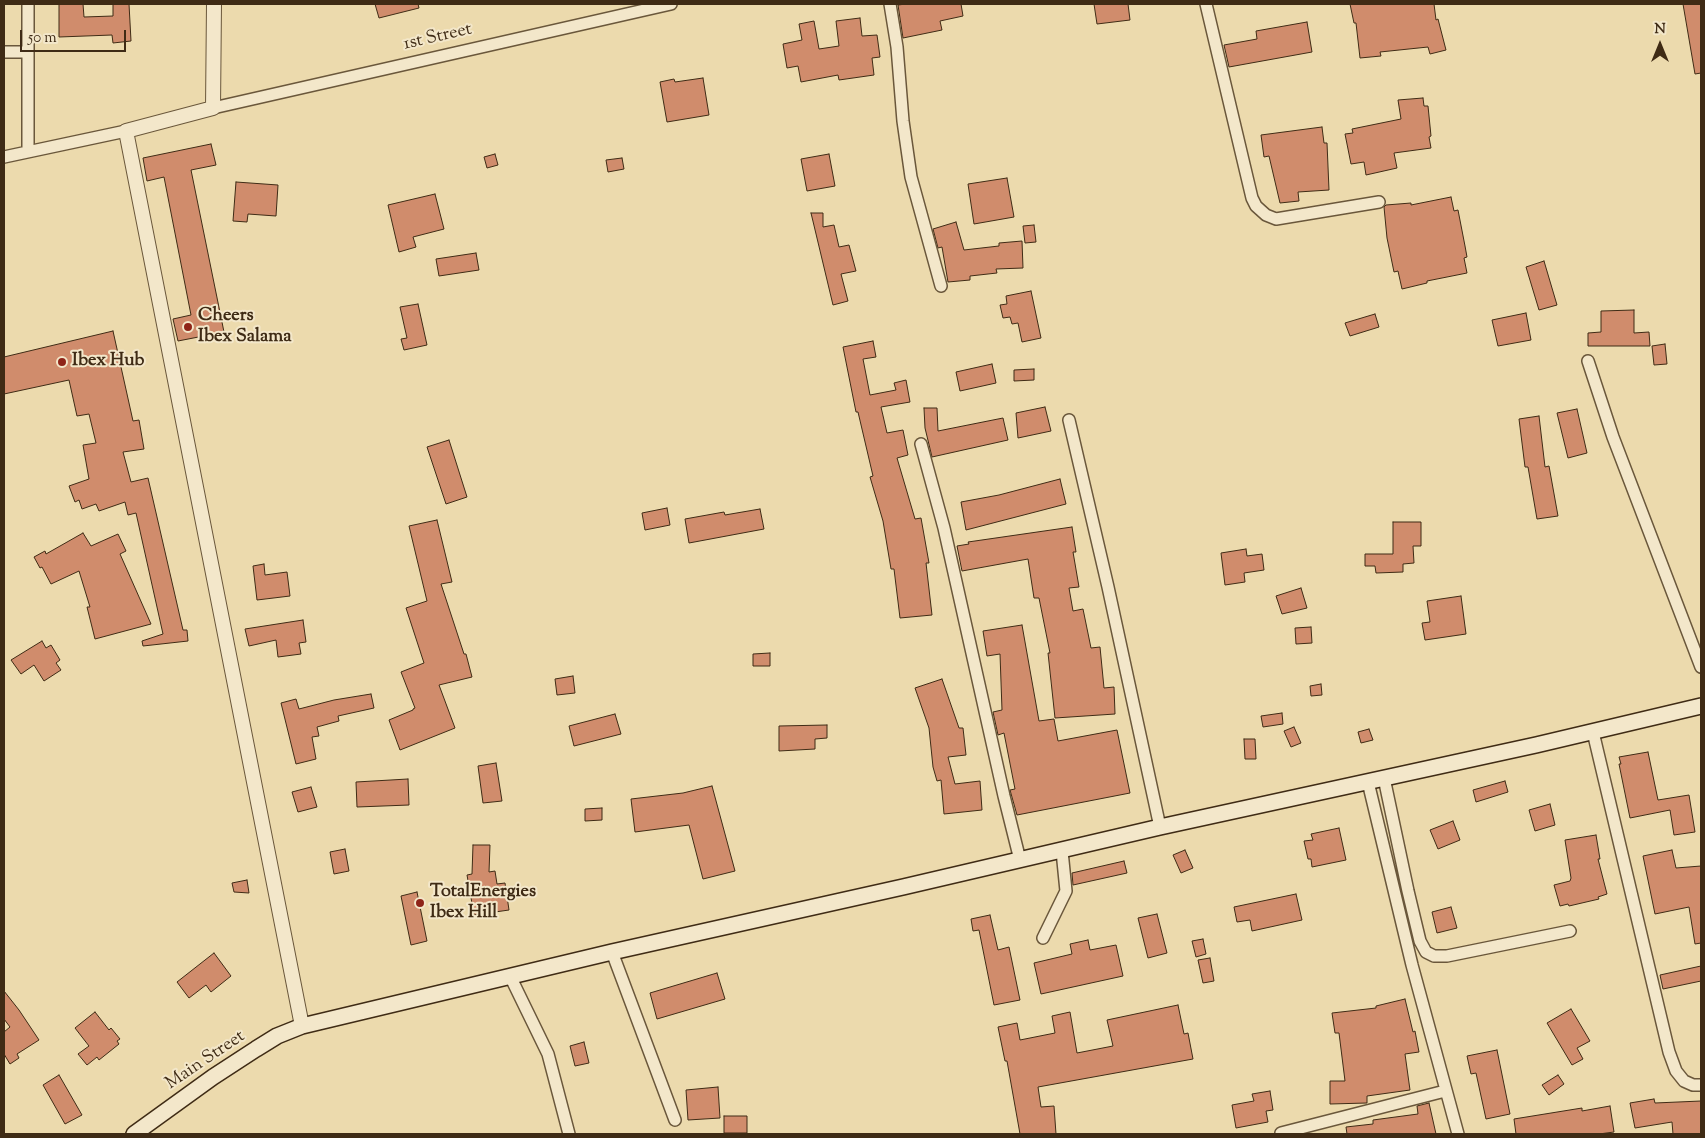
<!DOCTYPE html>
<html>
<head>
<meta charset="utf-8">
<style>
  body { margin:0 }
  #map { position:relative; width:1705px; height:1138px; overflow:hidden; background:#ecdaad; font-family:"Sorts Mill Goudy",serif }
  canvas { display:block }
  .frame { position:absolute; inset:0; border:5px solid #3f2b15; pointer-events:none }
  .north { position:absolute; left:1635px; top:20px; width:50px; height:50px; -webkit-text-stroke:4px #f3e7ca; paint-order:stroke; rotate:0deg; font-size:14px; font-weight:700; line-height:20px; text-align:center; color:#3f2b15 }
  .north::after { content:''; display:block; margin:auto; width:18px; height:22px; background:#3f2b15; clip-path:polygon(50% 0,100% 100%,50% 72%,0 100%) }
  .scale { position:absolute; left:20px; top:30px; width:106px; height:22px; box-sizing:border-box; border:2px solid #3f2b15; border-top:0; padding-left:6px; font-size:15px; line-height:18px; white-space:nowrap; color:#3f2b15; -webkit-text-stroke:4px #f3e7ca; paint-order:stroke }
</style>
</head>
<body>
<div id="map">
<canvas width="1705" height="1138"></canvas>
<div class="frame"></div>
<div class="north">N</div>
<div class="scale">50 m</div>
</div>
<script>
const g = document.querySelector('canvas').getContext('2d');
g.lineJoin = 'round';
function fillPath(path, color) { g.fillStyle = color; g.fill(path, 'evenodd'); }
const shape = rows => new Path2D(rows.map(r => 'M' + r).join(''));
function trace(path, color, width, dash) { g.strokeStyle = color; g.lineWidth = width; g.lineCap = dash ? 'butt' : 'round'; g.setLineDash(dash || []); g.stroke(path); }
function write(font, color, halo, rows, align = 'center') {
  g.font = font + ' "Sorts Mill Goudy",serif'; g.lineWidth = 4; g.setLineDash([]); g.textBaseline = 'middle'; g.strokeStyle = halo; g.fillStyle = color; for (const [text, x, y, turn = 0] of rows) {
    g.save(); g.translate(x, y); g.rotate((+turn || 0) * Math.PI / 180); g.textAlign = isNaN(turn) ? turn : align; if (halo) g.strokeText(text, 0, 0); g.fillText(text, 0, 0); g.restore();
  }
}
const building = shape([
  [59,4,83,4,84,17,113,16,113,4,129,4,131,41,113,43,112,35,59,37,59,4],
  [375,4,418,4,419,8,379,18,375,4],
  [906,4,961,4,963,16,940,21,942,30,903,38,898,5,906,4],
  [1094,4,1128,4,1130,20,1097,24,1094,4],
  [1350,4,1434,4,1436,20,1438,19,1446,50,1430,54,1428,47,1380,52,1381,56,1360,58,1356,23,1354,23,1350,4],
  [1683,4,1701,4,1701,73,1695,74,1683,4],
  [860,18,862,36,877,35,880,57,872,58,874,75,839,80,838,75,801,82,798,66,787,68,783,44,802,40,799,24,814,21,819,49,839,46,836,21,860,18],
  [1307,22,1312,52,1229,67,1224,45,1257,39,1256,31,1307,22],
  [703,78,709,115,667,122,660,82,674,79,675,82,703,78],
  [1423,98,1424,106,1428,106,1431,136,1429,137,1431,148,1394,153,1397,168,1366,175,1364,162,1351,164,1345,134,1353,133,1352,129,1401,119,1398,100,1423,98],
  [1322,127,1324,143,1327,143,1329,190,1298,192,1299,201,1280,203,1269,156,1264,157,1261,135,1322,127],
  [211,144,216,165,191,170,224,332,178,341,173,319,191,315,164,177,147,181,143,158,211,144],
  [495,154,498,165,487,168,484,157,495,154],
  [829,154,835,186,807,191,801,159,829,154],
  [622,158,624,169,608,172,606,160,622,158],
  [1007,178,1014,217,974,224,968,184,1007,178],
  [236,182,278,185,276,216,248,214,247,222,233,221,236,182],
  [435,194,444,229,413,237,416,247,399,252,388,205,435,194],
  [1451,197,1454,211,1458,210,1465,246,1467,257,1464,258,1467,273,1427,281,1427,283,1402,289,1398,271,1394,272,1387,238,1384,207,1386,205,1411,203,1411,205,1451,197],
  [811,213,823,213,823,227,834,225,839,247,849,245,856,271,841,274,848,301,833,305,811,213],
  [956,222,964,250,999,246,999,243,1022,241,1023,268,996,269,997,273,970,276,970,280,948,282,942,247,938,248,933,229,956,222],
  [1034,225,1036,242,1025,243,1023,226,1034,225],
  [476,253,479,270,439,276,436,259,476,253],
  [1544,261,1557,305,1539,310,1526,267,1544,261],
  [1031,291,1041,338,1022,342,1018,323,1012,324,1010,317,1003,318,1000,305,1007,304,1006,296,1031,291],
  [418,304,427,345,404,350,401,339,407,338,400,307,418,304],
  [1634,310,1634,333,1649,332,1650,346,1588,346,1588,333,1601,332,1601,311,1634,310],
  [1526,313,1531,340,1498,346,1492,320,1526,313],
  [1375,314,1379,327,1350,336,1345,323,1375,314],
  [113,331,133,421,139,420,144,449,123,452,131,482,148,478,183,630,187,630,188,641,143,646,142,641,163,634,136,513,128,515,125,502,99,511,96,504,82,509,79,500,75,502,69,486,89,479,83,445,96,443,89,414,77,416,69,380,4,394,4,357,113,331],
  [873,341,876,357,863,359,870,395,896,390,894,383,906,380,910,402,881,407,887,433,903,430,908,455,897,458,915,519,921,518,929,563,926,563,932,615,900,618,894,569,891,569,883,521,870,477,873,476,858,412,856,412,843,347,873,341],
  [1665,344,1667,364,1654,365,1652,346,1665,344],
  [992,364,996,383,960,391,956,372,992,364],
  [1034,369,1034,380,1014,381,1014,370,1034,369],
  [1045,407,1051,431,1018,438,1016,413,1045,407],
  [924,408,937,408,938,431,1003,418,1008,440,932,457,925,428,924,408],
  [1577,409,1587,453,1568,458,1557,413,1577,409],
  [1539,416,1545,467,1549,466,1558,516,1537,519,1528,467,1525,467,1519,419,1539,416],
  [449,440,467,497,446,504,427,447,449,440],
  [1060,479,1066,504,966,530,961,502,999,495,1060,479],
  [667,508,670,525,645,530,642,513,667,508],
  [760,509,764,529,689,543,685,519,724,512,725,515,760,509],
  [437,520,452,582,441,584,464,654,466,654,472,677,439,685,455,728,400,750,389,720,413,710,413,709,415,708,401,672,424,663,406,608,427,601,409,526,437,520],
  [1393,522,1421,522,1421,546,1413,546,1414,563,1403,564,1403,572,1376,573,1375,566,1365,566,1365,554,1393,554,1393,522],
  [1072,527,1076,552,1073,552,1079,587,1069,588,1073,611,1083,609,1091,648,1100,647,1104,688,1114,687,1115,714,1055,718,1048,653,1050,653,1039,598,1034,598,1028,559,962,571,957,546,969,544,968,542,1072,527],
  [83,533,91,546,118,534,126,551,120,554,151,624,95,639,87,607,90,607,79,571,51,584,42,567,40,568,34,557,45,551,46,554,83,533],
  [1246,549,1247,556,1262,554,1264,570,1244,573,1245,582,1225,585,1221,553,1246,549],
  [264,564,265,575,287,572,290,596,257,600,253,566,264,564],
  [1301,588,1307,608,1282,614,1276,596,1301,588],
  [1461,596,1466,634,1425,640,1422,623,1430,622,1427,601,1461,596],
  [303,620,306,642,299,643,301,654,278,657,276,640,249,646,245,629,303,620],
  [1022,625,1039,721,1054,719,1058,741,1117,730,1130,793,1017,815,1010,790,1015,789,1004,733,998,735,993,712,1002,710,1000,654,987,656,983,631,1022,625],
  [1311,627,1312,643,1296,644,1295,628,1311,627],
  [42,641,46,648,51,645,60,660,56,663,61,670,44,681,34,665,21,674,11,660,42,641],
  [770,653,770,666,753,666,753,654,770,653],
  [573,676,575,693,557,695,555,679,573,676],
  [942,679,959,728,963,728,966,755,948,757,955,784,980,781,982,810,944,814,941,780,937,781,933,767,929,728,915,688,942,679],
  [1321,684,1322,695,1311,696,1310,686,1321,684],
  [371,694,374,708,338,716,339,721,317,727,319,736,312,737,316,759,296,764,281,703,296,699,299,709,334,700,371,694],
  [1282,713,1283,724,1263,727,1261,716,1282,713],
  [615,714,621,734,574,746,569,726,615,714],
  [827,725,827,738,815,739,815,749,779,751,779,726,827,725],
  [1294,727,1301,743,1291,747,1284,731,1294,727],
  [1369,729,1373,740,1361,743,1358,732,1369,729],
  [1244,739,1255,739,1256,759,1245,759,1244,739],
  [1648,752,1658,800,1689,795,1695,832,1674,835,1670,810,1630,818,1619,764,1621,764,1619,757,1648,752],
  [496,763,502,801,483,803,478,766,496,763],
  [408,779,409,805,357,807,356,782,408,779],
  [1505,781,1508,792,1476,802,1473,790,1505,781],
  [712,786,735,871,703,879,689,825,635,832,631,799,683,793,712,786],
  [311,787,317,807,298,812,292,792,311,787],
  [1550,804,1555,825,1535,831,1529,810,1550,804],
  [602,808,602,820,585,821,585,809,602,808],
  [1453,821,1460,840,1438,849,1430,830,1453,821],
  [1339,828,1346,860,1312,867,1311,859,1308,859,1304,841,1313,840,1311,834,1339,828],
  [1596,835,1600,859,1598,859,1607,894,1598,897,1599,899,1569,906,1568,904,1560,906,1554,885,1570,881,1571,878,1565,840,1596,835],
  [473,845,490,845,489,872,495,871,497,884,505,883,509,910,474,915,467,875,472,874,473,845],
  [345,849,349,871,334,874,330,852,345,849],
  [1185,850,1193,868,1181,873,1173,855,1185,850],
  [1672,850,1676,868,1701,866,1701,943,1695,944,1689,907,1655,914,1643,856,1672,850],
  [1124,861,1127,873,1073,885,1072,873,1124,861],
  [247,880,249,893,234,892,232,883,247,880],
  [417,892,427,941,411,945,401,896,417,892],
  [1296,894,1302,920,1252,931,1250,920,1237,922,1234,907,1296,894],
  [1451,907,1457,928,1437,933,1432,912,1451,907],
  [1157,914,1167,953,1148,958,1138,918,1157,914],
  [990,915,998,950,1009,947,1020,1000,994,1005,979,930,973,931,971,919,990,915],
  [1203,939,1206,954,1196,957,1192,941,1203,939],
  [1088,940,1090,950,1116,945,1123,976,1041,994,1034,963,1072,954,1070,944,1088,940],
  [214,953,231,976,211,992,206,985,189,998,177,982,214,953],
  [1210,958,1214,981,1203,983,1198,960,1210,958],
  [1701,966,1701,981,1663,989,1660,975,1701,966],
  [717,973,725,999,657,1019,650,993,717,973],
  [4,991,19,1010,39,1040,17,1054,19,1058,10,1064,4,1054,4,1032,10,1027,4,1019,4,991],
  [1405,999,1413,1032,1415,1031,1419,1052,1405,1054,1410,1090,1367,1096,1367,1103,1330,1104,1330,1081,1345,1081,1339,1033,1335,1033,1332,1013,1376,1008,1376,1006,1405,999],
  [1178,1005,1184,1034,1188,1033,1193,1059,1038,1087,1041,1107,1054,1106,1056,1134,1020,1134,1007,1061,1005,1061,998,1027,1017,1023,1020,1040,1055,1033,1052,1016,1070,1012,1077,1053,1113,1046,1107,1020,1178,1005],
  [1571,1009,1590,1041,1577,1048,1583,1059,1572,1065,1547,1023,1571,1009],
  [95,1012,109,1030,111,1028,120,1039,117,1041,119,1044,99,1060,97,1057,87,1065,78,1054,89,1046,75,1028,95,1012],
  [584,1042,589,1063,575,1066,570,1046,584,1042],
  [1497,1050,1510,1114,1486,1119,1476,1073,1471,1074,1467,1056,1497,1050],
  [59,1075,82,1115,65,1124,43,1085,59,1075],
  [1558,1075,1564,1084,1549,1095,1542,1085,1558,1075],
  [718,1087,720,1118,688,1120,686,1090,718,1087],
  [1270,1091,1273,1110,1266,1111,1268,1122,1236,1128,1232,1105,1254,1101,1252,1094,1270,1091],
  [1654,1099,1655,1103,1701,1101,1701,1134,1673,1134,1672,1122,1635,1128,1630,1103,1654,1099],
  [1429,1103,1436,1134,1347,1134,1346,1127,1373,1124,1373,1120,1418,1114,1417,1106,1429,1103],
  [1610,1106,1614,1132,1599,1134,1516,1134,1514,1119,1582,1108,1582,1111,1610,1106],
  [724,1116,747,1116,747,1133,724,1133,724,1116]
]);
fillPath(building, '#d08c6c');
trace(building, '#3f2b15', 1);
const minor = shape([
  [890,4,897,47,903,121,911,177,941,286],
  [1206,4,1252,198,1256,206,1266,215,1276,219,1379,202],
  [4,52,28,52],
  [213,108,671,4],
  [28,151,28,4],
  [4,157,126,131],
  [1588,361,1613,437,1701,667],
  [1069,420,1108,587,1160,827],
  [921,444,944,528,1004,796,1020,860],
  [1593,732,1669,1052,1676,1071,1684,1081,1693,1085,1701,1085],
  [1384,778,1408,891,1420,941,1426,952,1434,956,1447,956,1570,931],
  [1368,782,1412,965,1458,1134],
  [1043,938,1066,891,1062,851],
  [612,952,675,1120],
  [510,976,548,1054,569,1134],
  [1281,1133,1445,1091]
]);
const tertiary = shape([
  [214,4,213,108,126,131,302,1026]
]);
const secondary = shape([
  [134,1134,213,1077,256,1049,277,1036,302,1026,612,952,903,887,1160,827,1536,745,1701,706]
]);
trace(minor, '#6a573b', 14);
trace(tertiary, '#6a573b', 16);
trace(secondary, '#3f2b15', 18);
trace(minor, '#f3e7ca', 11);
trace(tertiary, '#f3e7ca', 14);
trace(secondary, '#f3e7ca', 15);
for (const [x, y, r, color] of [
  [188,327,5,"#8f2418"],
  [62,362,5,"#8f2418"],
  [420,903,5,"#8f2418"]
]) { const dot = new Path2D(); dot.arc(x, y, r, 0, 2 * Math.PI); g.fillStyle = color; g.fill(dot); trace(dot, '#f3e7ca', 2); }
write('18px', '#3f2b15', '#f3e7ca', [
  ["1st Street",438,38,-13],
  ["Main Street",206,1061,-34]
]);
write('bold 18px', '#3f2b15', '#f3e7ca', [
  ["Cheers",198,317],
  ["Ibex Salama",198,338],
  ["Ibex Hub",72,362],
  ["TotalEnergies",430,893],
  ["Ibex Hill",430,914]
], 'left');
</script>
</body>
</html>
